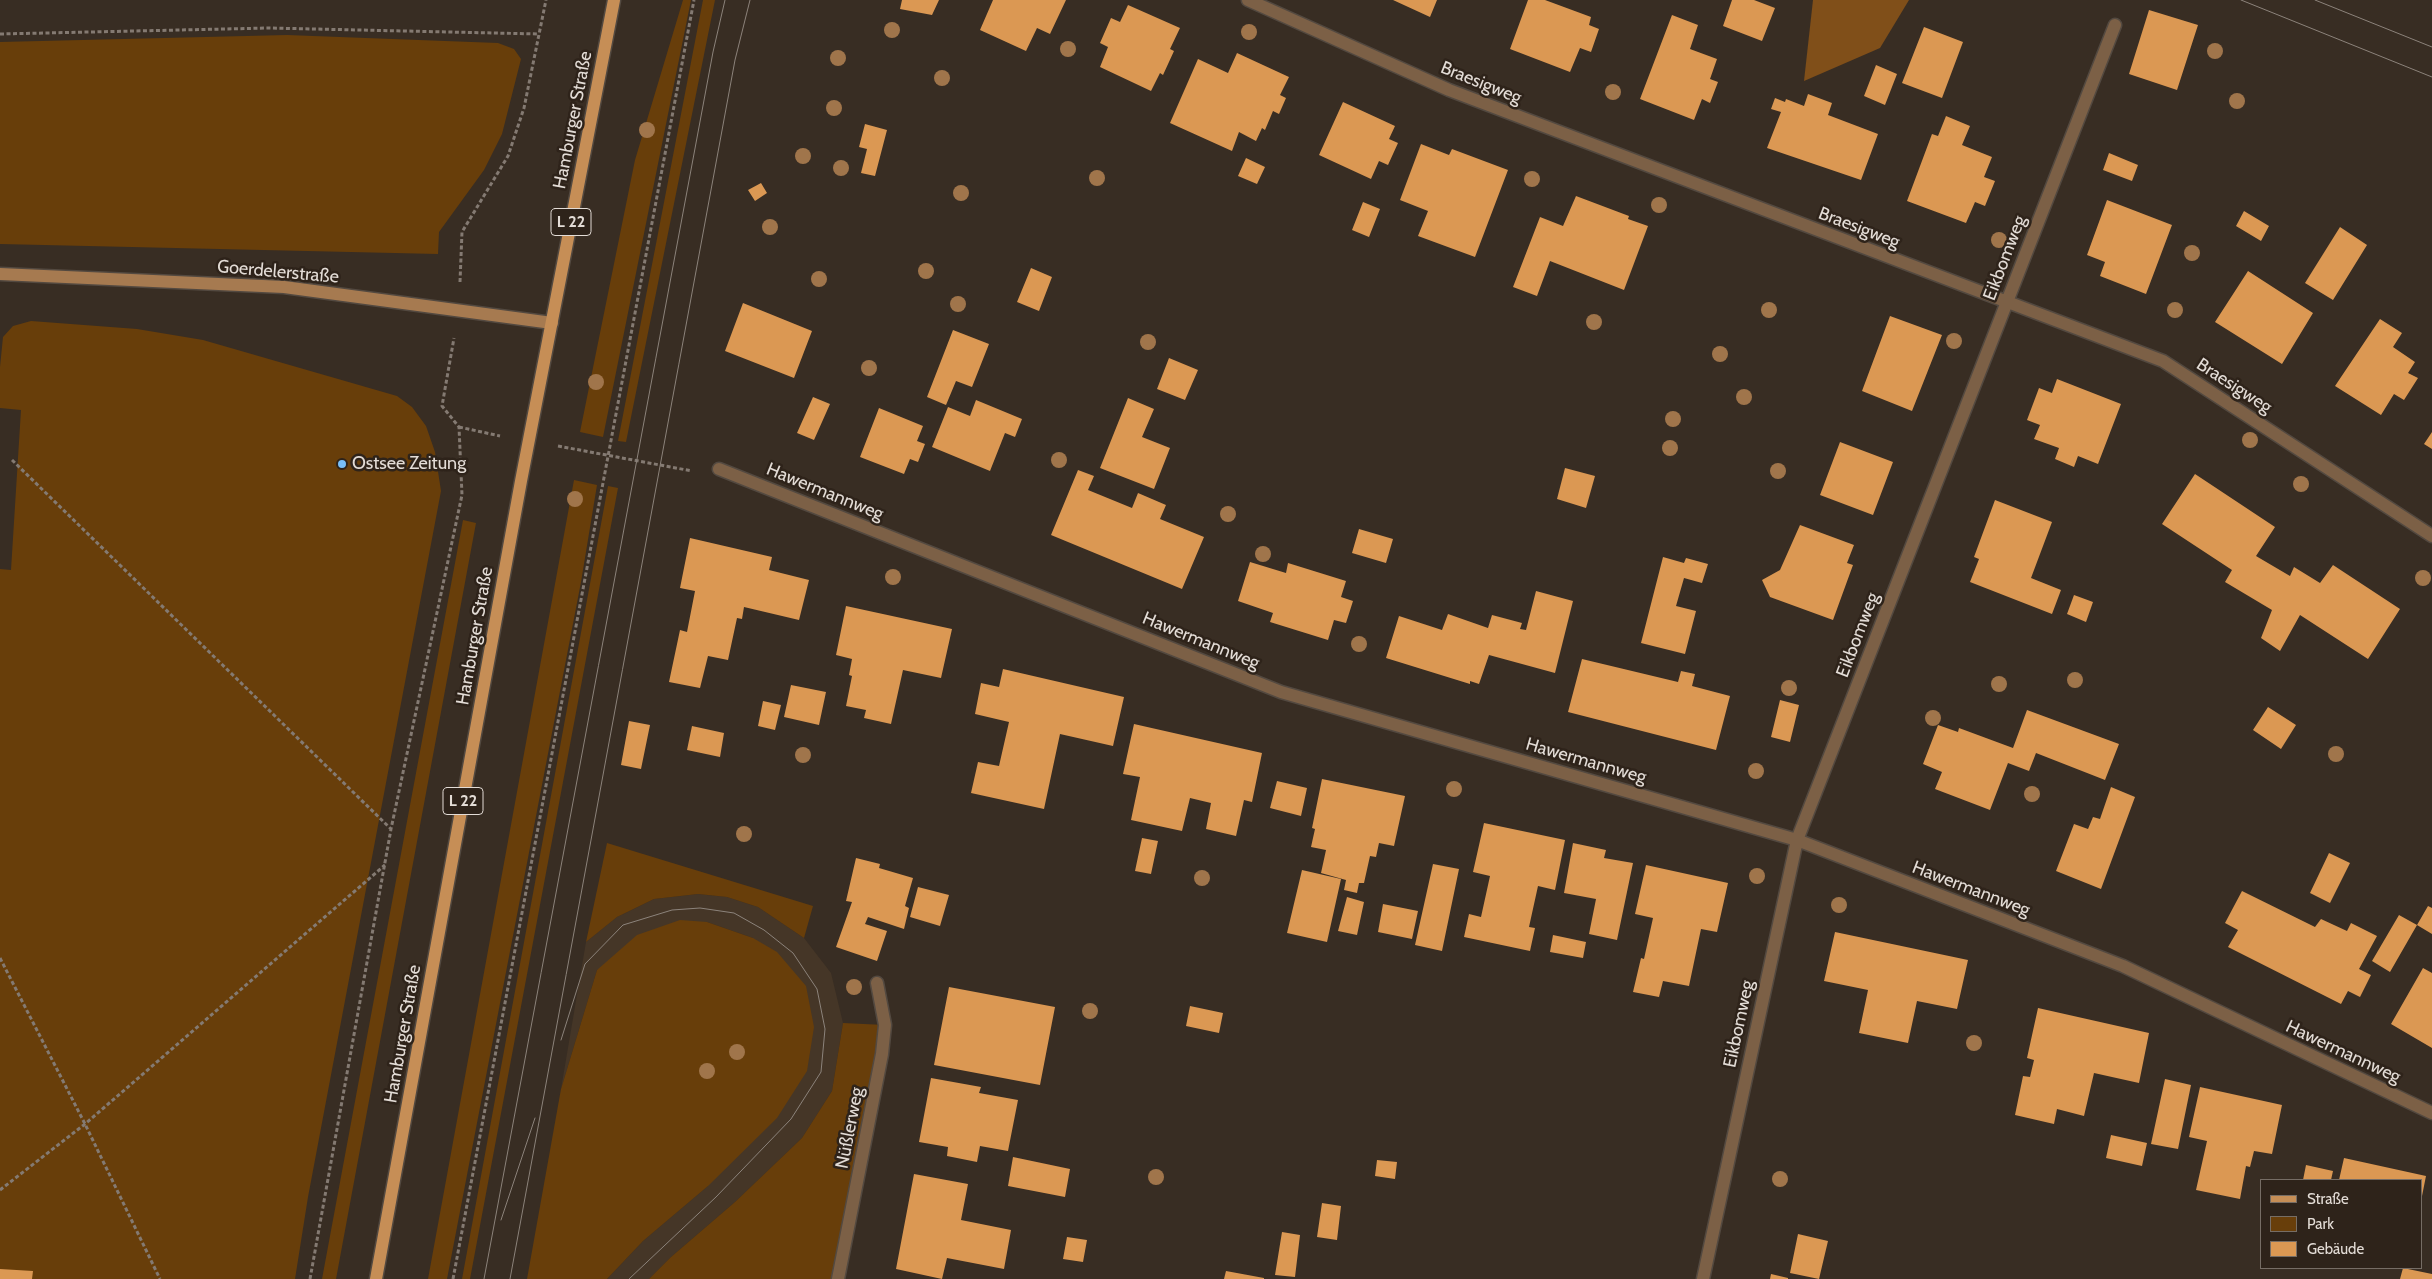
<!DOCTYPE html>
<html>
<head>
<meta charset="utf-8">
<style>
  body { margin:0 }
  #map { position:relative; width:2432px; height:1279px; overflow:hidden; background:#382d23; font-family:Cabin,sans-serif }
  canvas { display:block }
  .legend { position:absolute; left:2260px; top:1179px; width:162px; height:90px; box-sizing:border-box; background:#2e231a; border:1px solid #766d65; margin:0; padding:6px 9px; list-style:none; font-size:15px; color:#e3dcd6 }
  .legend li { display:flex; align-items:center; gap:10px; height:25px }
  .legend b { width:25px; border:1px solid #766d65 }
</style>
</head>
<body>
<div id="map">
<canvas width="2432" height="1279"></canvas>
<ul class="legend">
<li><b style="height:6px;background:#c68e56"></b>Straße</li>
<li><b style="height:14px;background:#683e0a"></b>Park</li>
<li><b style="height:14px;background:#db9853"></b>Gebäude</li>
</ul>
</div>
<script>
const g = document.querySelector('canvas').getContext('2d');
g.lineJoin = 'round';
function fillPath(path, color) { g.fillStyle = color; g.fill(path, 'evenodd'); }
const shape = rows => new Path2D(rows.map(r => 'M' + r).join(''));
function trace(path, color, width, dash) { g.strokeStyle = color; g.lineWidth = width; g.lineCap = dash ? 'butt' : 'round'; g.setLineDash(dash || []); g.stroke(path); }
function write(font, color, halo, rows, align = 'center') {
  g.font = font + ' Cabin,sans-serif'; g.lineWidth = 5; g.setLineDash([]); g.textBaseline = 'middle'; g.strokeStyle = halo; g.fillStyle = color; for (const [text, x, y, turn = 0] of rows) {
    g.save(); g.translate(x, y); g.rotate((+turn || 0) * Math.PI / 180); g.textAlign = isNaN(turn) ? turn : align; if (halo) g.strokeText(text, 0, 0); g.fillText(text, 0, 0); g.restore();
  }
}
fillPath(shape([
  [698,894,727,897,758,907,804,938,831,973,843,1023,832,1091,802,1138,735,1202,671,1257,649,1279,607,1279,643,1241,708,1186,753,938,707,922,597,970,561,1089,586,942,617,917,654,899]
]), '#453627');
fillPath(shape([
  [683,0,691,0,603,437,580,432,635,160],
  [703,0,715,0,626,442,618,441],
  [287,35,498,43,514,49,521,59,502,134,484,170,439,232,438,254,0,244,0,42],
  [31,321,137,329,203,340,397,396,412,407,426,426,435,452,441,491,308,1197,295,1279,0,1279,0,569,11,570,21,410,0,408,0,367,3,337,13,326],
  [574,480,597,485,581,582,447,1279,428,1279],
  [608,486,618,488,470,1279,462,1279],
  [463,520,476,523,336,1279,322,1279],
  [607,843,813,906,804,938,758,907,727,897,698,894,654,899,617,917,586,942],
  [680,920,707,922,753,938,777,952,806,986,814,1027,807,1071,777,1118,708,1186,643,1241,607,1279,527,1279,561,1089,597,970,637,935],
  [843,1023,885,1025,838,1279,649,1279,671,1257,735,1202,802,1138,832,1091]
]), '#683e0a');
fillPath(shape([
  [1813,0,1909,0,1880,48,1804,81]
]), '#804f19');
fillPath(shape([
  [902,0,939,0,932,15,900,9],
  [993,0,1066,0,1050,34,1037,28,1026,51,980,30],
  [1393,0,1437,0,1430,17],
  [1528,0,1545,0,1591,17,1589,25,1599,29,1591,52,1580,48,1570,72,1510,49],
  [1732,0,1754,0,1775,8,1762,41,1723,26],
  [1128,5,1180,28,1170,49,1174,51,1163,75,1160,73,1151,91,1100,67,1108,47,1100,43,1111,18,1120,22],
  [2149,10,2198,25,2177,90,2129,74],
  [1672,15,1698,25,1690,49,1717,59,1710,79,1718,82,1710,103,1702,99,1694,120,1640,99],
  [1924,27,1963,42,1942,98,1902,83],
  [1237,53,1289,77,1280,95,1286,98,1279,114,1273,111,1265,130,1262,128,1256,141,1239,132,1232,151,1170,123,1198,59,1228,73],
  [1876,65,1897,74,1885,105,1864,96],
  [1808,94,1832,103,1828,115,1878,134,1861,180,1767,148,1781,112,1771,109,1775,98,1785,102,1786,99,1804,106],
  [1343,102,1395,126,1389,139,1398,143,1388,165,1379,161,1371,179,1319,155],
  [1946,116,1970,126,1962,145,1992,157,1984,177,1995,181,1985,206,1975,202,1966,223,1907,201,1932,134,1938,136],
  [865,124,887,130,875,176,861,173,867,149,859,147],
  [1421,144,1449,155,1452,149,1508,170,1475,257,1418,236,1428,211,1400,200],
  [2109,153,2138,165,2132,181,2103,170],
  [1246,158,1265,167,1257,184,1238,176],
  [761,183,767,193,755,201,748,190],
  [1576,196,1629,216,1628,219,1648,226,1624,290,1550,261,1537,296,1513,287,1540,217,1563,226],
  [2107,200,2172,225,2146,294,2100,276,2105,262,2087,255],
  [1363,202,1380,209,1369,237,1352,230],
  [2244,211,2269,226,2261,241,2236,226],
  [2340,227,2367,245,2333,300,2305,283],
  [1031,268,1052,277,1039,311,1017,302],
  [2248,271,2313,313,2282,364,2215,322],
  [743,303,812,331,794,378,725,351],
  [1890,316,1942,335,1912,411,1862,391],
  [2380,319,2402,333,2393,347,2415,362,2408,373,2418,378,2404,400,2394,394,2381,415,2335,386],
  [953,330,989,344,972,387,956,381,946,405,927,397],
  [1169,358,1198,370,1185,400,1157,389],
  [2057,379,2121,404,2098,464,2078,456,2074,467,2055,459,2059,448,2034,439,2040,425,2027,420,2039,388,2052,393],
  [813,397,830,404,814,440,797,433],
  [1128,398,1154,409,1142,437,1170,448,1154,489,1100,468],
  [976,400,1022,419,1015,437,1005,433,990,471,932,447,948,407,970,416],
  [879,408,923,426,917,441,925,444,918,462,910,459,904,474,860,457],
  [2432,432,2432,449,2424,444],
  [1840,442,1893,462,1873,515,1820,495],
  [1565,468,1595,476,1586,508,1557,499],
  [1078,470,1094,476,1088,490,1132,508,1138,493,1166,505,1160,519,1204,537,1182,589,1051,535],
  [2195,474,2275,527,2256,556,2290,576,2294,567,2320,583,2333,565,2400,609,2368,659,2300,615,2280,651,2261,638,2272,610,2225,582,2232,570,2162,524],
  [1995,500,2052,522,2031,578,2061,590,2052,614,1970,582,1979,559,1974,557],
  [1800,525,1854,545,1847,563,1853,565,1833,620,1770,597,1762,580,1780,570],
  [1359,529,1393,539,1386,563,1352,553],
  [690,538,772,557,769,570,809,580,799,620,744,607,742,619,737,618,728,660,708,656,700,688,669,682,680,630,687,632,695,591,680,588],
  [1663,557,1684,563,1686,558,1708,564,1702,583,1684,578,1676,606,1696,611,1685,654,1641,643],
  [1250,562,1286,573,1288,563,1346,581,1341,597,1353,601,1346,623,1334,620,1328,640,1270,622,1273,613,1238,601],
  [1536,591,1573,601,1555,673,1489,655,1479,684,1470,681,1470,684,1386,658,1399,616,1442,630,1448,614,1488,628,1492,615,1522,623,1520,629,1526,630],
  [2074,595,2093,602,2086,622,2067,614],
  [846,606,952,629,941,678,903,670,891,724,864,718,866,710,846,706,852,676,849,675,852,659,836,655],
  [1582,659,1678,682,1681,671,1695,674,1692,686,1730,696,1716,750,1568,712],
  [1003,669,1124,697,1113,746,1060,734,1044,809,971,793,978,762,999,766,1009,722,975,714,981,683,999,687],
  [791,685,826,692,819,725,784,717],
  [1780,700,1799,705,1790,742,1771,737],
  [763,701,781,705,775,730,758,726],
  [2268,707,2296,725,2281,749,2253,730],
  [2027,710,2119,744,2105,780,2036,753,2029,771,2008,763,1990,810,1935,789,1942,772,1923,764,1938,725,1958,732,1959,728,2013,748],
  [629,721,650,725,641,769,621,765],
  [1134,724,1262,753,1252,802,1244,800,1236,836,1206,829,1211,803,1190,798,1182,831,1131,820,1140,777,1123,774],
  [692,726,724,733,720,757,687,750],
  [1322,779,1405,796,1394,846,1379,843,1376,857,1370,856,1364,883,1359,883,1357,893,1344,890,1346,880,1321,873,1326,850,1311,847,1315,829,1312,828],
  [1277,781,1307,788,1301,816,1270,808],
  [2111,787,2135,797,2101,889,2056,871,2074,824,2088,829,2093,817,2100,819],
  [1484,823,1565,840,1555,890,1538,886,1529,927,1535,928,1530,951,1464,937,1469,914,1481,917,1490,876,1473,872],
  [1142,838,1158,841,1151,874,1135,871],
  [1573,843,1606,850,1604,858,1633,863,1617,940,1589,934,1596,899,1564,893],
  [2329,853,2350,863,2330,903,2310,893],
  [856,858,880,864,879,868,913,878,905,906,909,908,904,929,868,917,865,924,887,931,877,961,836,947,852,902,846,901],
  [1433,864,1459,869,1442,951,1415,945],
  [1646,865,1728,883,1717,932,1701,929,1689,986,1663,981,1659,997,1633,992,1641,958,1644,959,1653,918,1635,914],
  [1302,870,1341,879,1327,942,1287,933],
  [918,887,949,895,940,926,910,917],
  [2242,891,2315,927,2321,919,2347,931,2351,923,2377,936,2359,969,2371,975,2360,997,2348,991,2341,1004,2228,947,2238,930,2225,923],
  [1347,897,1364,902,1357,935,1338,931],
  [1383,904,1418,911,1412,939,1378,932],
  [2428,906,2432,908,2432,934,2417,925],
  [2399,915,2417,925,2390,972,2372,961],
  [1835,932,1968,960,1957,1009,1917,1001,1908,1043,1859,1033,1868,990,1824,981],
  [1553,935,1586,942,1583,958,1550,952],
  [2423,968,2432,973,2432,1048,2391,1024],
  [949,987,1055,1007,1040,1085,934,1065],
  [1190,1006,1223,1013,1219,1033,1186,1026],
  [2038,1008,2149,1033,2139,1083,2094,1073,2084,1116,2057,1109,2054,1124,2015,1115,2023,1076,2030,1077,2034,1060,2027,1058],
  [931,1078,981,1087,979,1093,1018,1100,1008,1151,980,1146,977,1162,947,1156,948,1147,919,1142],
  [2165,1079,2191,1085,2178,1149,2151,1144],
  [2200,1087,2282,1105,2272,1154,2254,1151,2250,1167,2246,1166,2240,1199,2196,1190,2207,1141,2189,1137],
  [2111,1135,2147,1143,2142,1166,2106,1158],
  [1013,1157,1070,1169,1065,1197,1008,1186],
  [2344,1158,2426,1176,2422,1196,2421,1180,2339,1180],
  [1377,1160,1397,1162,1395,1179,1375,1176],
  [2306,1165,2333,1171,2331,1180,2303,1180],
  [914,1174,968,1184,961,1220,1011,1230,1004,1269,947,1258,942,1279,896,1269],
  [1322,1203,1341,1206,1337,1240,1317,1237],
  [1282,1232,1300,1235,1295,1277,1275,1275],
  [1798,1234,1828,1241,1819,1279,1790,1273],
  [1067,1237,1087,1240,1083,1262,1063,1259],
  [2403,1268,2432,1274,2432,1279,2400,1279],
  [0,1269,33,1271,32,1279,0,1279],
  [1226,1271,1264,1278,1264,1279,1224,1279],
  [1771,1274,1788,1278,1788,1279,1770,1279]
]), '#db9853');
const street = shape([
  [1248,0,1449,90,2163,361,2432,536],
  [719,469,1281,692,1797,840,2123,966,2432,1113],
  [838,1279,882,1054,885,1025,877,983],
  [1703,1279,1797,840,2115,25]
]);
const secondary = shape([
  [0,274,284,287,552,323]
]);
const primary = shape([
  [376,1279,521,481,614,0]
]);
trace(street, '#534940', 15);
trace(secondary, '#534940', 15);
trace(primary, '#534940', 15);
trace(shape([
  [0,34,269,28,539,34],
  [460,282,462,232,508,156,524,108,546,0],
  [459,427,500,436],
  [558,446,692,471],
  [12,460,391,829],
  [0,958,85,1124,160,1279],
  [0,1190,85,1124,385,865],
  [310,1279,391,829,462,495,459,427,442,406,454,338],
  [453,1279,694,0]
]), '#847a72', 3, [4, 2.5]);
trace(street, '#7c6046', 12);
trace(secondary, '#a67a50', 12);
trace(primary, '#c68e56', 12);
trace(shape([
  [2241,0,2432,77],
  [2315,0,2432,47],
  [561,1040,585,964,623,925,672,910,700,908,734,913,764,930,793,953,817,989,825,1029,821,1072,791,1119,716,1197,629,1279],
  [501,1220,535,1118],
  [484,1279,713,52,725,0],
  [510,1279,735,60,750,0]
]), '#8c837b', 1);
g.fillStyle = '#a0754b';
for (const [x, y] of [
  [892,30],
  [1249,32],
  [1068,49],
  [2215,51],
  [838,58],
  [942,78],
  [1613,92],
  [2237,101],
  [834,108],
  [647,130],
  [803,156],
  [841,168],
  [1097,178],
  [1532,179],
  [961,193],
  [1659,205],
  [770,227],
  [1999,240],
  [2192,253],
  [926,271],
  [819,279],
  [958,304],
  [1769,310],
  [2175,310],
  [1594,322],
  [1954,341],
  [1148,342],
  [1720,354],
  [869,368],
  [596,382],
  [1744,397],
  [1673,419],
  [2250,440],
  [1670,448],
  [1059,460],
  [1778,471],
  [2301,484],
  [575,499],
  [1228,514],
  [1263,554],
  [893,577],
  [2423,578],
  [1359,644],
  [2075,680],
  [1999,684],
  [1789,688],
  [1933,718],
  [2336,754],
  [803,755],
  [1756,771],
  [1454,789],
  [2032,794],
  [744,834],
  [1757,876],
  [1202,878],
  [1839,905],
  [854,987],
  [1090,1011],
  [1974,1043],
  [737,1052],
  [707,1071],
  [1156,1177],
  [1780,1179]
]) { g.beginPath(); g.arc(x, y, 8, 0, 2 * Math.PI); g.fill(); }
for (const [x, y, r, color] of [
  [342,464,5,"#79bff8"]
]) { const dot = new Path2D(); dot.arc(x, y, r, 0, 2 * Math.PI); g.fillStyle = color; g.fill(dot); trace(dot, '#2e231a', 2); }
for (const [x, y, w] of [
  [571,222,40],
  [463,801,40]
]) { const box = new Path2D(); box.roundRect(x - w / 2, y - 13.5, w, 27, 4); g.fillStyle = '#2e231a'; g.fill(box); trace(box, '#e3dcd6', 1); }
write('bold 16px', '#e3dcd6', null, [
  ["L 22",571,222],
  ["L 22",463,801]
]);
write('18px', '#e3dcd6', '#2e231a', [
  ["Braesigweg",1481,83,22],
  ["Hamburger Straße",573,120,-79],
  ["Braesigweg",1859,228,21],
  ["Eikbomweg",2005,258,-69],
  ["Goerdelerstraße",278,272,5],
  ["Braesigweg",2234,386,33],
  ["Hawermannweg",825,492,22],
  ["Eikbomweg",1858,635,-69],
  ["Hamburger Straße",475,636,-80],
  ["Hawermannweg",1201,641,22],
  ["Hawermannweg",1586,761,16],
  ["Hawermannweg",1971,889,21],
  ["Eikbomweg",1739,1024,-78],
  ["Hamburger Straße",403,1034,-80],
  ["Hawermannweg",2343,1052,25],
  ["Nüßlerweg",850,1128,-79]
]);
write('18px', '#e3dcd6', '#2e231a', [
  ["Ostsee Zeitung",352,464]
], 'left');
</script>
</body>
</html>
